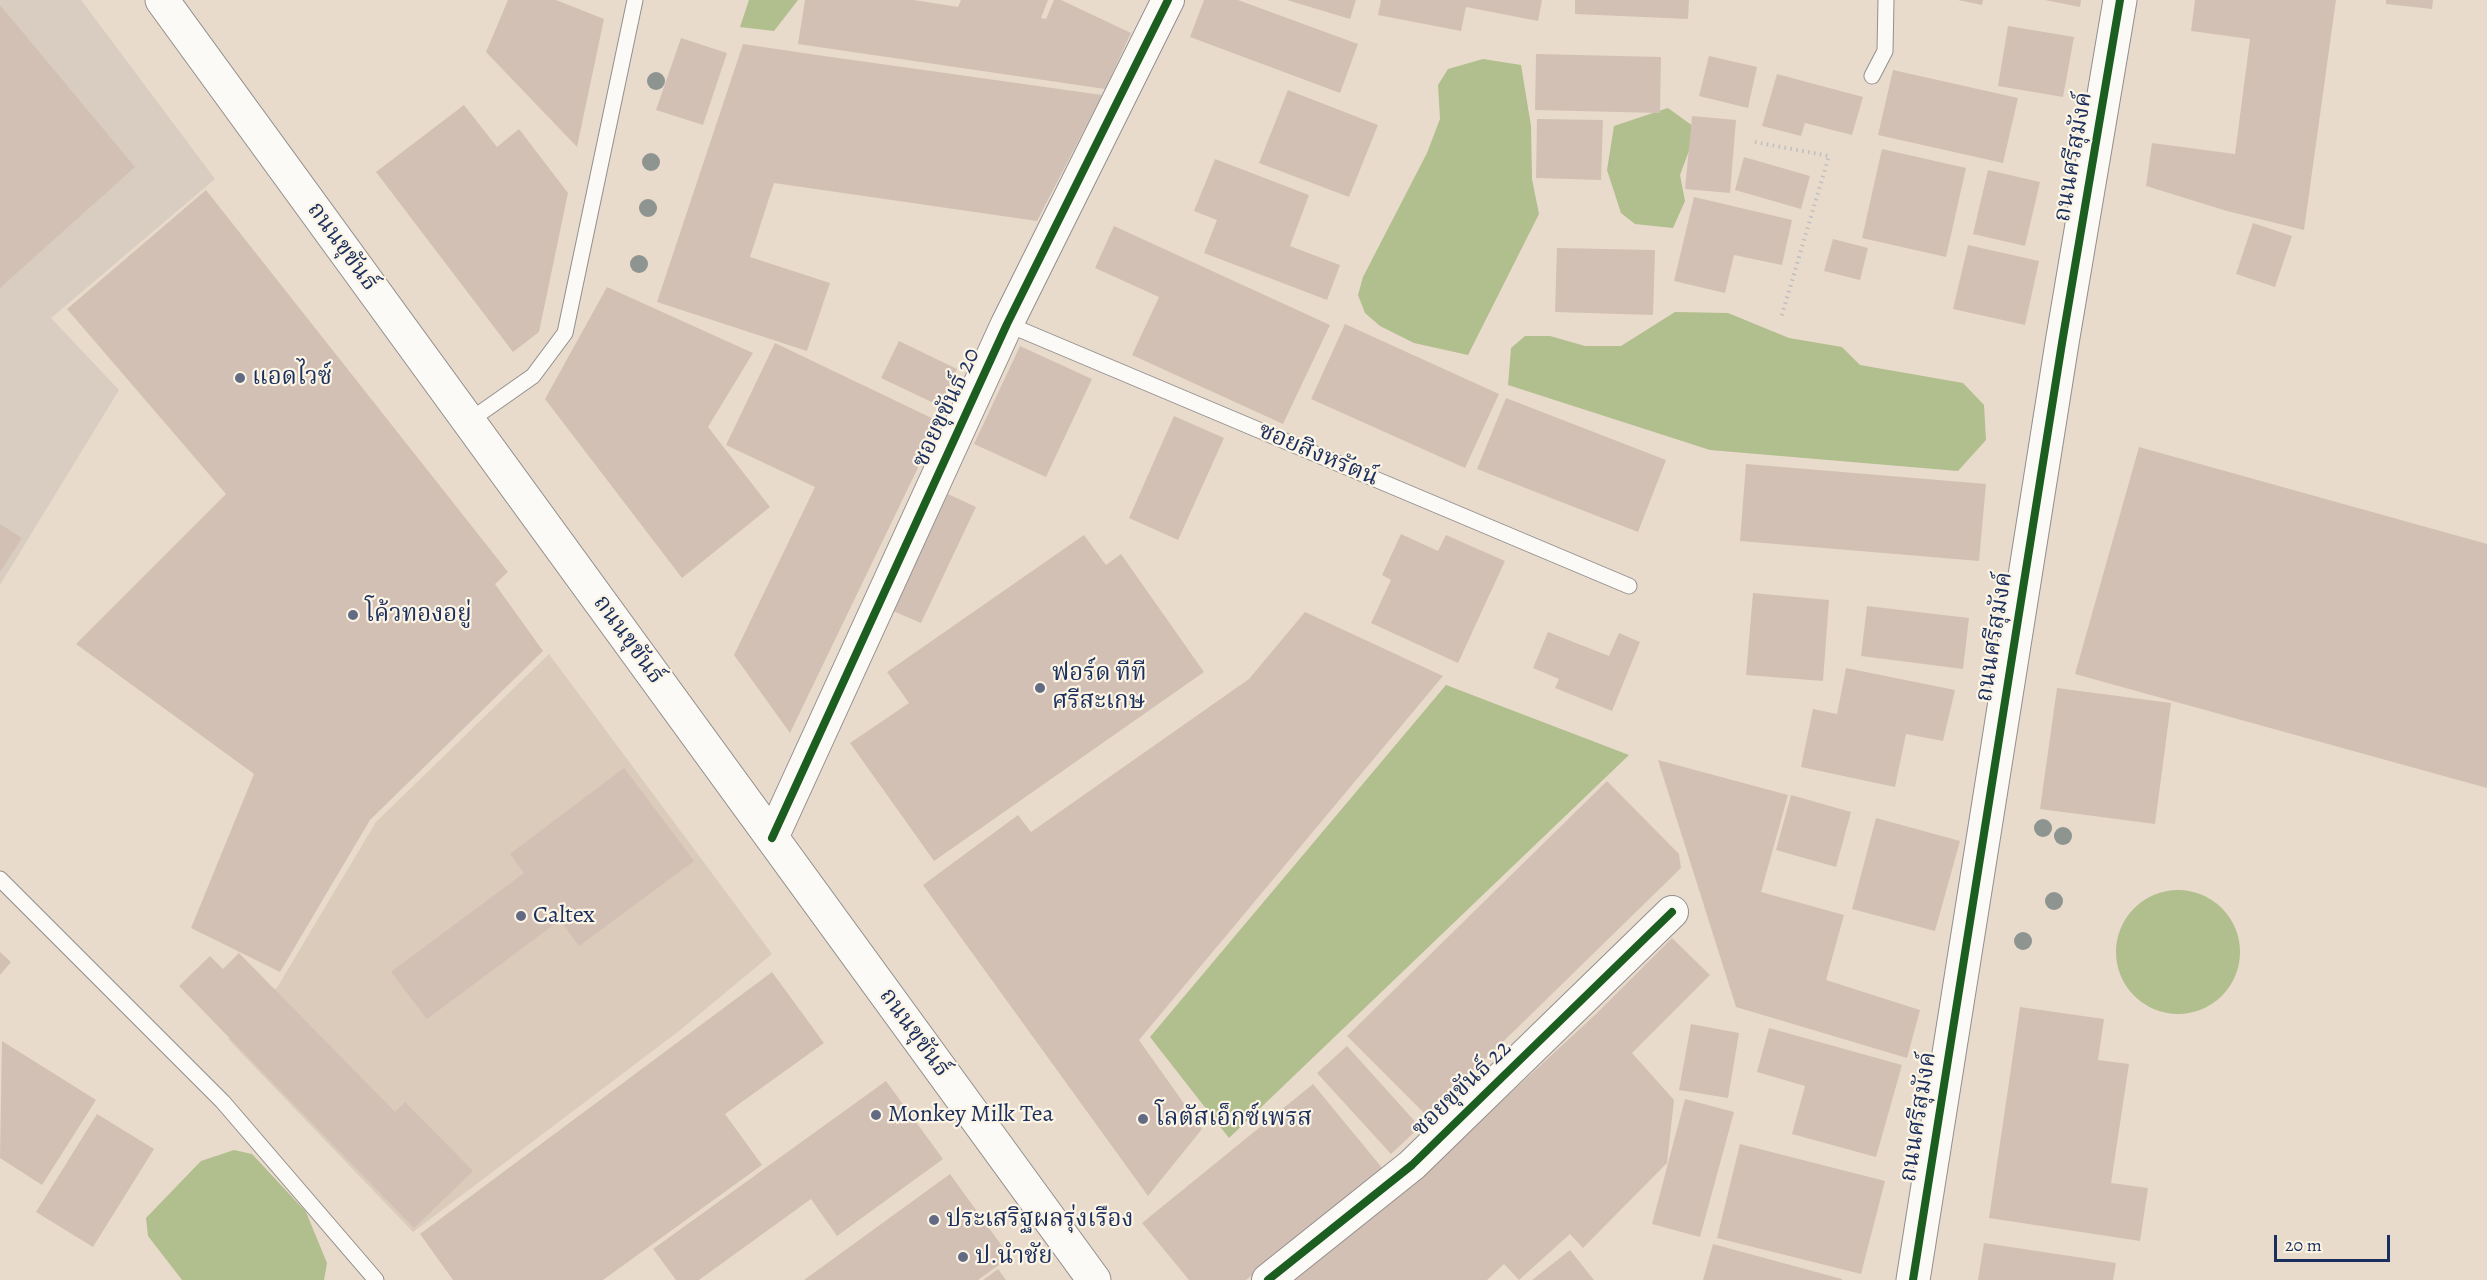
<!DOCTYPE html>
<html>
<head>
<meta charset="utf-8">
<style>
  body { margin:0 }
  #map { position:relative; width:2487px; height:1280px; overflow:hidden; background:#e8dbcb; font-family:Alegreya,serif }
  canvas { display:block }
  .scale { position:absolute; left:2274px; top:1235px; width:116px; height:27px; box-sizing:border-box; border:3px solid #1b2f5e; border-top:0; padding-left:8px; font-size:18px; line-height:21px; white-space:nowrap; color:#1b2f5e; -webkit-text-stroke:4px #fcf5e5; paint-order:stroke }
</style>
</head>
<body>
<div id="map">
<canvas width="2487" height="1280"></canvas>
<div class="scale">20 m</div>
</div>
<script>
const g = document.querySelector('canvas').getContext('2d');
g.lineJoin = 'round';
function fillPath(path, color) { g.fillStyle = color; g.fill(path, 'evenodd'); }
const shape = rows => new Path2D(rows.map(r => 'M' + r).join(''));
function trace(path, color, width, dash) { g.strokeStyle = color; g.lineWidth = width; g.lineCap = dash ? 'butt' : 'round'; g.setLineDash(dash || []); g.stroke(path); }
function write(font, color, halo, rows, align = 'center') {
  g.font = font + ' Alegreya,"Noto Serif Thai",serif'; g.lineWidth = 4.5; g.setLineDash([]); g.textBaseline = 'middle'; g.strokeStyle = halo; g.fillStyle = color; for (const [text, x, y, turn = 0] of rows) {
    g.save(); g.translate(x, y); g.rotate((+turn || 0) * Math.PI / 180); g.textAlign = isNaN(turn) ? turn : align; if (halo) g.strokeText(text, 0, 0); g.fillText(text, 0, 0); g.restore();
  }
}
fillPath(shape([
  [549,654,772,954,679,1031,413,1232,228,1039,278,986,376,822]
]), '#dacbba');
fillPath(shape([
  [0,0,81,0,215,179,51,318,119,390,0,585]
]), '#d9cdc1');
fillPath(shape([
  [749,0,798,0,774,31,740,27],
  [1483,59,1521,65,1531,126,1532,179,1539,214,1468,355,1414,343,1380,326,1365,313,1358,295,1363,277,1427,153,1440,119,1438,85,1448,69],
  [1668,108,1697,129,1680,175,1685,201,1673,228,1635,224,1621,213,1607,170,1614,126],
  [1675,312,1728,313,1789,338,1842,347,1860,365,1963,383,1984,405,1986,440,1958,471,1710,450,1508,385,1511,348,1525,336,1550,336,1585,346,1621,346],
  [1446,685,1629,755,1229,1138,1150,1037],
  '2116 952a62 62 0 1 1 124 0a62 62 0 1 1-124 0Z',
  [234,1150,252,1154,306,1212,327,1263,324,1280,182,1280,148,1236,146,1218,201,1161]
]), '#b1be8d');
fillPath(shape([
  [508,0,556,0,604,19,577,147,486,52],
  [805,0,914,0,958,7,961,0,1048,0,1041,18,1046,19,1054,0,1061,0,1131,33,1105,89,798,44],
  [1204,0,1238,0,1358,44,1340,93,1190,37],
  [1287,0,1356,0,1350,19],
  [1381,0,1542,0,1538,21,1466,7,1461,31,1378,15],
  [1575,0,1689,0,1688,19,1575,14],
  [1958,0,1983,0,1982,5],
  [2045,0,2081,0,2080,7],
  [2195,0,2336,0,2304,230,2227,211,2146,186,2152,143,2235,154,2250,39,2191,31],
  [2386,0,2433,0,2432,9,2386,4],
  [0,5,135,167,0,288],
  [2008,26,2074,37,2063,97,1998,86],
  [681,38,727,53,703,125,656,110],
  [743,44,817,55,1102,95,1037,221,774,183,750,257,830,283,807,351,657,302],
  [1536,54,1661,57,1660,113,1535,110],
  [1709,56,1757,67,1748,108,1699,96],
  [1893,70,2018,98,2003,163,1878,135],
  [1777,74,1863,97,1852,135,1805,123,1801,136,1762,126],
  [1288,90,1378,125,1349,197,1259,163],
  [464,105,497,147,519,129,568,193,539,332,513,352,376,172],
  [1692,116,1736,120,1730,193,1685,189],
  [1537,119,1603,120,1601,180,1536,178],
  [1882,149,1966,168,1946,257,1862,238],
  [1744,157,1810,176,1801,209,1735,190],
  [1215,159,1309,195,1290,246,1340,265,1327,300,1204,253,1217,220,1194,211],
  [1988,170,2040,182,2025,246,1973,234],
  [206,190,508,572,495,584,543,651,370,820,280,972,191,928,254,774,76,644,226,494,67,309],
  [1694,197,1792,220,1782,265,1734,255,1725,293,1674,281],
  [2253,223,2292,236,2275,287,2236,274],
  [1114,226,1330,325,1283,424,1132,355,1159,297,1095,268],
  [1833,239,1868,248,1860,280,1824,271],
  [1968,245,2039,261,2025,325,1953,309],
  [1557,248,1655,250,1653,315,1555,312],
  [607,287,753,353,708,427,770,507,682,578,545,399],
  [1345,324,1499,394,1465,468,1311,399],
  [899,341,957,369,940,406,881,378],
  [775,343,940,422,790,733,734,655,815,487,726,445],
  [1020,346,1092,379,1046,477,974,444],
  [1506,398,1666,460,1638,532,1477,469],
  [1174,416,1224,438,1178,540,1129,518],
  [2139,447,2487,544,2487,788,2075,674],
  [1746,464,1986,484,1979,561,1740,541],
  [948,494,976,507,921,623,893,611],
  [0,524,22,538,0,572],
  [1401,534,1438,551,1446,535,1505,561,1458,663,1371,623,1391,580,1382,575],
  [1084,535,1106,565,1121,554,1204,672,934,861,850,743,909,703,887,672],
  [1753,593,1829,600,1823,681,1746,675],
  [1867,606,1969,618,1963,669,1861,656],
  [1305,612,1443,676,1139,1040,1202,1129,1148,1196,923,885,1018,815,1031,832,1249,679],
  [1548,632,1609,656,1619,633,1640,642,1612,711,1555,688,1559,679,1533,668],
  [1846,668,1955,690,1943,741,1906,734,1895,787,1801,767,1813,709,1837,714],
  [2057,688,2171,703,2155,824,2040,809],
  [1658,760,1788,795,1761,892,1844,915,1826,980,1920,1010,1907,1058,1736,1007],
  [624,768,694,861,579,946,560,920,427,1019,391,972,524,873,510,854],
  [1607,781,1679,854,1681,868,1427,1116,1347,1036],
  [1791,795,1851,812,1836,867,1776,850],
  [1876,818,1960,841,1935,931,1852,909],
  [1672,938,1710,975,1632,1053,1674,1100,1667,1163,1583,1248,1570,1234,1519,1280,1504,1264,1487,1280,1295,1280,1397,1198,1597,1013],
  [0,952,11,962,0,975],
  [239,953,395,1112,405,1102,473,1171,414,1228,179,986,210,956,223,969],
  [772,972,824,1043,725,1114,762,1165,603,1280,453,1280,420,1234],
  [2020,1007,2104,1019,2098,1060,2129,1064,2111,1183,2148,1188,2140,1241,1989,1218],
  [1691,1024,1739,1033,1728,1098,1679,1090],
  [1769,1028,1902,1065,1876,1157,1792,1134,1805,1086,1757,1072],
  [2,1041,96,1100,42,1185,0,1158],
  [1347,1046,1420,1127,1391,1154,1317,1073],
  [886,1081,943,1159,837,1236,811,1199,699,1280,676,1280,653,1249],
  [1313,1084,1383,1169,1246,1280,1189,1280,1142,1223],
  [1685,1099,1734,1112,1700,1237,1652,1224],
  [97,1114,154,1149,93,1247,36,1212],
  [1740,1144,1885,1181,1861,1274,1717,1238],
  [950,1174,1010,1257,978,1280,804,1280],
  [1984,1243,2116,1263,2113,1280,1978,1280],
  [1713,1244,1842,1279,1842,1280,1703,1280],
  [1570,1250,1594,1280,1532,1280],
  [998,1269,1006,1280,983,1280]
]), '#d3c0b4');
const service = shape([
  [1872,76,1885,51,1886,0],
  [1007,324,1629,586],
  [469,421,533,376,565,333,635,0],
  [0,879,223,1102,376,1280]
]);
const minor = shape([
  [772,838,1007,324,1168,0],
  [1268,1280,1412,1165,1672,912]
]);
const tertiary = shape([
  [1913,1280,2062,343,2120,0]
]);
const primary = shape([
  [162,0,1094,1280]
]);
trace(service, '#928f8e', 17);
trace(minor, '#928f8e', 34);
trace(tertiary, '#928f8e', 35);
trace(primary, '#928f8e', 35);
trace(shape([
  [1755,142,1829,156,1781,318]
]), '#bfbec1', 4, [1.5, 4.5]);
trace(service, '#fcfaf7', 15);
trace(minor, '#fcfaf7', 32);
trace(tertiary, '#fcfaf7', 33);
trace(primary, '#fcfaf7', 33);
trace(shape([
  [772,838,1007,324,1168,0],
  [1268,1280,1412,1165,1672,912],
  [1913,1280,2062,343,2120,0]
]), '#1b5e20', 8);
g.fillStyle = '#8e9490';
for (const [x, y] of [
  [656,81],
  [651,162],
  [648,208],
  [639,264],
  [2043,828],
  [2063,836],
  [2054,901],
  [2023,941]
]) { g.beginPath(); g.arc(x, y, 9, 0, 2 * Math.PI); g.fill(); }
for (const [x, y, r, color] of [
  [240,378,6,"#636b84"],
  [353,615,6,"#636b84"],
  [1040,688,6,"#636b84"],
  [521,916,6,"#636b84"],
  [876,1115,6,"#636b84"],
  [1143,1119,6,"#636b84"],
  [934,1220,6,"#636b84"],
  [963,1257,6,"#636b84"]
]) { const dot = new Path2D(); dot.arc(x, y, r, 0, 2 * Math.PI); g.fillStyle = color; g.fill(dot); trace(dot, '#fcf5e5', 2); }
write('24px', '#1b2f5e', '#fcf5e5', [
  ["ถนนศรีสุมังค์",2074,157,-80],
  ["ถนนขุขันธ์",342,247,54],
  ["ซอยขุขันธ์ 20",947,408,-65],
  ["ซอยสิงหรัตน์",1318,455,23],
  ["ถนนศรีสุมังค์",1995,637,-81],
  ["ถนนขุขันธ์",628,640,54],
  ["ถนนขุขันธ์",914,1033,54],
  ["ซอยขุขันธ์ 22",1462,1089,-44],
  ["ถนนศรีสุมังค์",1919,1117,-81]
]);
write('24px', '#1b2f5e', '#fcf5e5', [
  ["แอดไวซ์",252,378],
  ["โค้วทองอยู่",365,615],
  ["ฟอร์ด ทีที",1052,674],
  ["ศรีสะเกษ",1052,702],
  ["Caltex",533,916],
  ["Monkey Milk Tea",888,1115],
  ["โลตัสเอ็กซ์เพรส",1155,1119],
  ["ประเสริฐผลรุ่งเรือง",946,1220],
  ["ป.นำชัย",975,1257]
], 'left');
</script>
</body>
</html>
